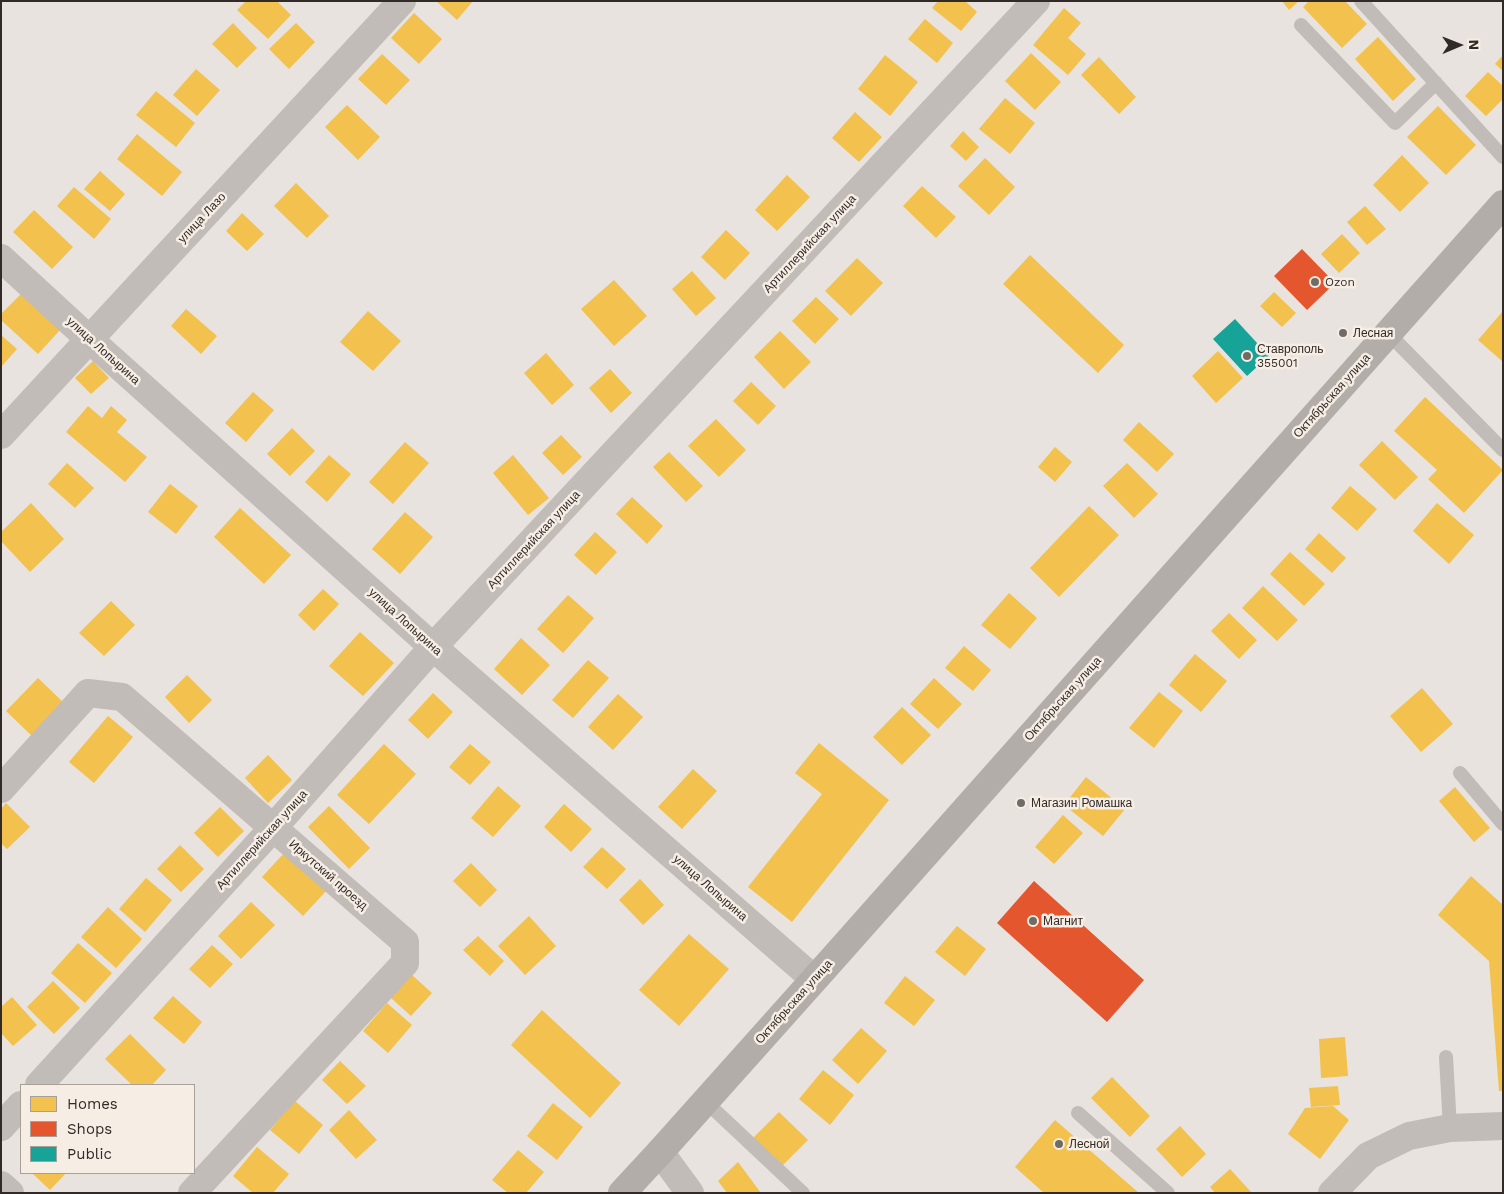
<!DOCTYPE html>
<html>
<head>
<meta charset="utf-8">
<style>
  body { margin:0 }
  #map { position:relative; width:1504px; height:1194px; overflow:hidden; background:#e8e3de; font-family:"Work Sans",sans-serif }
  canvas { display:block }
  .frame { position:absolute; inset:0; border:2px solid #312a26; pointer-events:none }
  .legend { position:absolute; left:20px; top:1084px; width:175px; height:90px; box-sizing:border-box; background:#f6eee5; border:1px solid #a7a099; margin:0; padding:6px 9px; list-style:none; font-size:15px; color:#312a26 }
  .legend li { display:flex; align-items:center; gap:10px; height:25px }
  .legend b { width:25px; border:1px solid #a7a099 }
  .north { position:absolute; left:1434px; top:20px; width:50px; height:50px; -webkit-text-stroke:4px #f6eee5; paint-order:stroke; rotate:89deg; font-size:14px; font-weight:700; line-height:20px; text-align:center; color:#312a26 }
  .north::after { content:''; display:block; margin:auto; width:18px; height:22px; background:#312a26; clip-path:polygon(50% 0,100% 100%,50% 72%,0 100%) }
</style>
</head>
<body>
<div id="map">
<canvas width="1504" height="1194"></canvas>
<div class="frame"></div>
<ul class="legend">
<li><b style="height:14px;background:#f2c14e"></b>Homes</li>
<li><b style="height:14px;background:#e4572e"></b>Shops</li>
<li><b style="height:14px;background:#17a398"></b>Public</li>
</ul>
<div class="north">N</div>
</div>
<script>
const g = document.querySelector('canvas').getContext('2d');
g.lineJoin = 'round';
function fillPath(path, color) { g.fillStyle = color; g.fill(path, 'evenodd'); }
const shape = rows => new Path2D(rows.map(r => 'M' + r).join(''));
function trace(path, color, width, dash) { g.strokeStyle = color; g.lineWidth = width; g.lineCap = dash ? 'butt' : 'round'; g.setLineDash(dash || []); g.stroke(path); }
function write(font, color, halo, rows, align = 'center') {
  g.font = font + ' "Work Sans",sans-serif'; g.lineWidth = 5; g.setLineDash([]); g.textBaseline = 'middle'; g.strokeStyle = halo; g.fillStyle = color; for (const [text, x, y, turn = 0] of rows) {
    g.save(); g.translate(x, y); g.rotate((+turn || 0) * Math.PI / 180); g.textAlign = isNaN(turn) ? turn : align; if (halo) g.strokeText(text, 0, 0); g.fillText(text, 0, 0); g.restore();
  }
}
fillPath(shape([
  [246,1,277,1,291,15,268,39,237,10],
  [436,1,473,1,457,20],
  [938,1,965,1,977,12,961,31,932,8],
  [1282,1,1299,1,1289,10],
  [1309,1,1345,1,1367,24,1342,48,1303,7],
  [1064,8,1081,23,1068,38,1086,54,1068,75,1033,45],
  [414,13,442,39,419,64,391,38],
  [925,19,953,43,937,63,908,39],
  [233,23,257,48,237,68,212,44],
  [296,23,315,42,289,69,269,49],
  [1378,37,1416,79,1393,101,1355,59],
  [1031,53,1061,82,1035,110,1005,81],
  [382,54,410,80,386,105,358,79],
  [885,55,918,82,890,116,858,89],
  [1503,55,1503,71,1495,64],
  [1099,57,1136,97,1119,114,1081,75],
  [196,69,220,90,197,116,173,95],
  [1488,72,1503,86,1503,99,1486,116,1465,96],
  [156,91,195,123,176,147,136,115],
  [1005,98,1035,123,1010,154,979,129],
  [347,105,380,137,358,160,325,127],
  [1438,106,1476,145,1446,175,1407,137],
  [855,112,882,137,859,162,832,138],
  [963,131,979,147,966,161,950,146],
  [137,134,182,172,162,196,117,159],
  [1402,155,1429,183,1400,212,1373,185],
  [985,158,1015,187,989,215,958,186],
  [100,171,125,194,110,211,84,189],
  [787,175,810,197,777,231,755,210],
  [296,183,329,216,307,238,274,206],
  [922,186,956,217,936,238,903,206],
  [74,187,111,219,94,239,57,206],
  [1365,206,1386,229,1367,245,1347,222],
  [34,210,73,247,52,269,13,232],
  [242,213,264,234,247,251,226,231],
  [726,230,750,253,725,280,701,257],
  [1342,234,1360,253,1339,273,1321,254],
  [1030,255,1124,345,1098,373,1003,284],
  [857,258,883,283,851,316,825,291],
  [692,271,716,298,696,316,672,289],
  [614,280,647,316,614,346,581,309],
  [1274,292,1296,313,1282,327,1260,306],
  [21,294,60,330,38,354,1,320,1,314],
  [816,297,839,319,815,344,792,321],
  [186,309,217,336,201,354,171,326],
  [368,311,401,341,373,371,340,342],
  [1503,311,1503,362,1478,340],
  [780,331,811,362,784,389,754,357],
  [1,335,17,349,1,367],
  [1218,351,1243,378,1216,403,1192,376],
  [546,353,574,385,552,405,524,373],
  [93,361,109,378,91,394,75,378],
  [610,369,632,393,611,413,589,388],
  [751,382,776,406,758,425,733,401],
  [253,392,274,410,246,442,225,423],
  [1425,397,1503,470,1464,513,1428,479,1437,470,1394,431],
  [88,406,102,418,111,406,127,420,117,432,147,457,125,482,66,432],
  [716,419,746,450,719,477,688,446],
  [1139,422,1174,454,1157,472,1123,440],
  [292,428,315,451,290,476,267,454],
  [561,435,582,457,563,475,542,453],
  [1382,441,1418,477,1395,500,1359,465],
  [405,442,429,463,393,504,369,482],
  [1055,447,1072,462,1055,482,1038,467],
  [669,452,703,486,686,502,653,467],
  [329,455,351,474,327,502,305,482],
  [513,455,549,498,528,515,493,473],
  [67,463,94,488,75,508,48,484],
  [1127,463,1158,494,1134,518,1103,486],
  [170,484,198,506,176,534,148,512],
  [1350,486,1377,509,1357,531,1331,508],
  [632,497,663,526,647,544,616,514],
  [31,503,64,539,30,572,1,541,1,532],
  [1437,503,1474,535,1449,564,1413,531],
  [1089,506,1119,535,1059,597,1030,568],
  [240,508,291,555,264,584,214,537],
  [405,512,433,537,400,574,372,549],
  [595,532,617,552,596,575,574,555],
  [1319,533,1346,558,1332,573,1305,549],
  [1290,552,1325,584,1304,606,1270,574],
  [1263,586,1298,620,1277,641,1242,608],
  [323,589,339,604,314,631,298,615],
  [1009,593,1037,618,1010,649,981,625],
  [568,595,594,618,563,653,537,629],
  [111,601,135,625,104,656,79,633],
  [1229,613,1257,640,1239,659,1211,631],
  [360,632,394,663,363,696,329,666],
  [521,638,550,665,522,695,494,669],
  [964,646,991,670,973,691,945,668],
  [1195,654,1227,681,1201,712,1169,685],
  [588,660,609,678,573,718,552,700],
  [187,675,212,700,189,723,165,697],
  [38,678,65,704,33,737,6,711],
  [934,678,962,704,938,729,910,704],
  [1422,688,1453,724,1421,752,1390,716],
  [1159,692,1183,711,1154,748,1129,728],
  [433,693,453,712,428,739,408,720],
  [618,694,643,717,613,750,588,727],
  [902,707,931,735,902,765,873,737],
  [108,716,133,737,94,783,69,762],
  [819,743,889,800,792,922,748,887,822,794,795,773],
  [384,744,416,774,369,824,337,795],
  [470,744,491,762,470,785,449,767],
  [268,755,292,780,268,803,245,778],
  [693,769,717,791,682,829,658,807],
  [1086,777,1125,809,1103,836,1064,805],
  [498,786,521,806,493,837,471,818],
  [1455,787,1490,828,1474,842,1439,801],
  [6,803,30,827,7,849,1,843,1,809],
  [564,804,592,829,571,852,544,827],
  [329,806,370,848,349,869,308,827],
  [220,807,244,831,218,857,194,833],
  [1063,815,1083,833,1054,864,1035,847],
  [180,845,204,869,181,892,157,869],
  [602,847,626,869,607,889,583,867],
  [285,852,327,890,303,916,262,877],
  [471,863,497,890,480,907,453,881],
  [1471,876,1503,905,1503,1091,1499,1091,1489,961,1438,915],
  [146,878,172,900,145,932,119,909],
  [640,879,664,905,643,925,619,900],
  [251,902,275,925,241,959,218,936],
  [108,907,142,939,116,968,81,937],
  [529,916,556,946,525,975,498,946],
  [957,926,986,949,965,976,935,952],
  [689,934,729,969,679,1026,639,990],
  [478,936,504,961,490,976,463,950],
  [78,943,112,973,85,1003,51,973],
  [212,945,233,964,210,988,189,969],
  [412,975,432,993,411,1016,391,998],
  [905,976,935,1000,914,1026,884,1003],
  [53,981,80,1008,54,1034,27,1007],
  [173,996,202,1022,184,1044,153,1018],
  [12,997,37,1025,13,1046,1,1033,1,1007],
  [387,1003,412,1025,388,1053,363,1031],
  [542,1010,621,1083,590,1118,511,1045],
  [861,1028,887,1051,858,1084,832,1060],
  [130,1034,166,1070,152,1085,132,1085,105,1059],
  [1345,1037,1348,1076,1321,1078,1319,1039],
  [340,1061,366,1086,347,1104,322,1080],
  [823,1070,854,1095,830,1125,799,1099],
  [1112,1077,1150,1116,1130,1137,1091,1098],
  [1338,1086,1340,1105,1311,1107,1309,1088],
  [295,1101,323,1125,299,1154,270,1130],
  [553,1103,583,1127,557,1160,527,1136],
  [1333,1106,1349,1120,1320,1159,1288,1134,1305,1108],
  [349,1110,377,1140,356,1159,329,1130],
  [779,1112,808,1140,782,1166,753,1138],
  [1055,1120,1139,1193,1044,1193,1015,1167],
  [1180,1126,1206,1154,1182,1177,1156,1149],
  [257,1147,289,1174,273,1193,253,1193,233,1176],
  [518,1150,544,1172,526,1193,508,1193,492,1180],
  [738,1162,761,1193,727,1193,718,1181],
  [1230,1169,1252,1193,1215,1193,1210,1187],
  [32,1173,66,1173,50,1190]
]), '#f2c14e');
fillPath(shape([
  [1302,249,1335,283,1307,310,1274,276],
  [1034,881,1144,980,1107,1022,997,923]
]), '#e4572e');
fillPath(shape([
  [1235,319,1269,356,1247,376,1213,339]
]), '#17a398');
trace(shape([
  [1361,1,1503,157],
  [1301,25,1395,123,1436,83],
  [1388,333,1503,450],
  [1460,773,1503,824],
  [1446,1057,1450,1128],
  [705,1101,803,1193],
  [1078,1113,1168,1193]
]), '#c1bcb7', 14);
trace(shape([
  [1,258,89,339,433,647,814,979],
  [1,435,402,1],
  [1,789,88,693,122,697,405,942,405,963,192,1193],
  [39,1085,273,828,433,647,1036,1],
  [1,1127,21,1105],
  [660,1152,690,1193],
  [1,1185,10,1193],
  [1332,1193,1368,1156,1409,1136,1450,1128,1503,1126]
]), '#c1bcb7', 28);
trace(shape([
  [622,1193,660,1152,829,963,1503,204]
]), '#b2ada8', 28);
for (const [x, y, r, color] of [
  [1315,282,5,"#716b66"],
  [1343,333,5,"#716b66"],
  [1247,356,5,"#716b66"],
  [1021,803,5,"#716b66"],
  [1033,921,5,"#716b66"],
  [1059,1144,5,"#716b66"]
]) { const dot = new Path2D(); dot.arc(x, y, r, 0, 2 * Math.PI); g.fillStyle = color; g.fill(dot); trace(dot, '#f6eee5', 2); }
write('12px', '#312a26', '#f6eee5', [
  ["улица Лазо",202,218,-47],
  ["Артиллерийская улица",810,244,-47],
  ["улица Лопырина",103,351,42],
  ["Октябрьская улица",1332,396,-48],
  ["Артиллерийская улица",534,540,-47],
  ["улица Лопырина",405,622,42],
  ["Октябрьская улица",1063,699,-48],
  ["Артиллерийская улица",262,840,-48],
  ["Иркутский проезд",328,875,41],
  ["улица Лопырина",710,888,41],
  ["Октябрьская улица",794,1002,-48]
]);
write('12px', '#312a26', '#f6eee5', [
  ["Ozon",1325,282],
  ["Лесная",1353,333],
  ["Ставрополь",1257,349],
  ["355001",1257,363],
  ["Магазин Ромашка",1031,803],
  ["Магнит",1043,921],
  ["Лесной",1069,1144]
], 'left');
</script>
</body>
</html>
